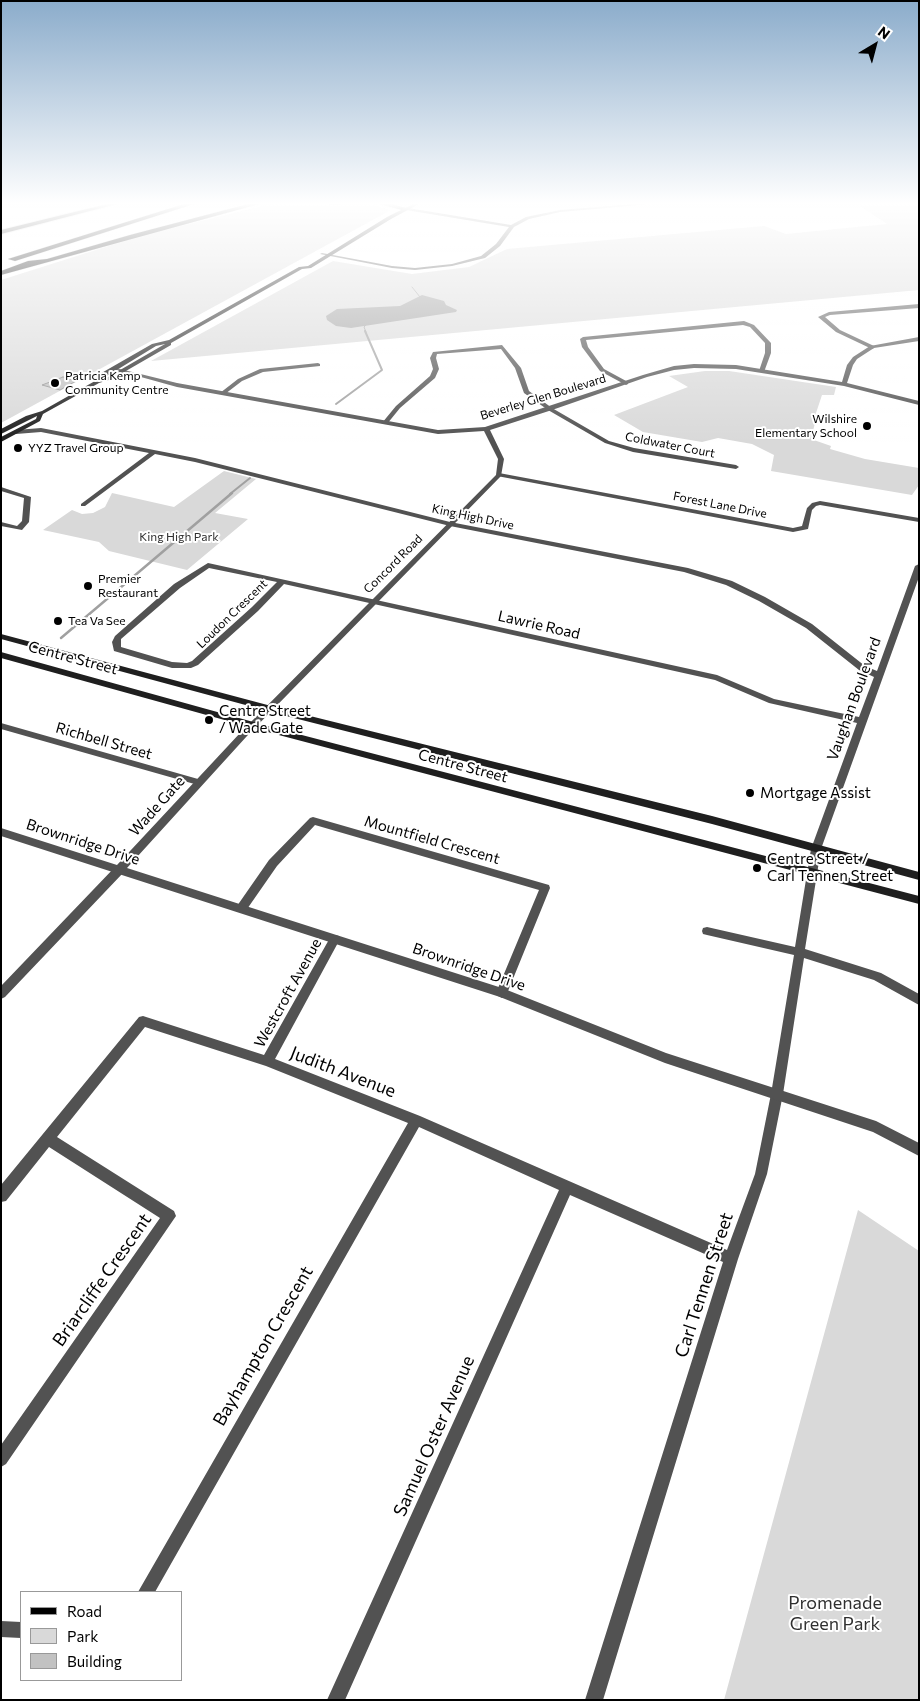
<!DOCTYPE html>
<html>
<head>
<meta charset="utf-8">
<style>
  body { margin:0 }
  #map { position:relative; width:920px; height:1701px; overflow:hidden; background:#fff; font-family:Commissioner,sans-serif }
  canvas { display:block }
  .frame { position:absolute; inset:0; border:2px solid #000; pointer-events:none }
  .legend { position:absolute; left:20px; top:1591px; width:162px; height:90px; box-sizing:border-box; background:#fff; border:1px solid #999; margin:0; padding:6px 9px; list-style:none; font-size:15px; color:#000 }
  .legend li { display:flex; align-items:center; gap:10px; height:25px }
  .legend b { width:25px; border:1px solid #999 }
  .north { position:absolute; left:850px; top:20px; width:50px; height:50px; -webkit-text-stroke:4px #fff; paint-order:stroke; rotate:37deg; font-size:14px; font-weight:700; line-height:20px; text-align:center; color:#000 }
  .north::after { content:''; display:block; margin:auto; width:18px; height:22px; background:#000; clip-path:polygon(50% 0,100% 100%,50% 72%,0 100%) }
</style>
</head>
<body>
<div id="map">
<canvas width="920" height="1701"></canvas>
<div class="frame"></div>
<ul class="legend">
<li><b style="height:6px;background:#000"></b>Road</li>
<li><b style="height:14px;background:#d9d9d9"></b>Park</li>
<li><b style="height:14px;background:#c2c2c2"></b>Building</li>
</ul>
<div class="north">N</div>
</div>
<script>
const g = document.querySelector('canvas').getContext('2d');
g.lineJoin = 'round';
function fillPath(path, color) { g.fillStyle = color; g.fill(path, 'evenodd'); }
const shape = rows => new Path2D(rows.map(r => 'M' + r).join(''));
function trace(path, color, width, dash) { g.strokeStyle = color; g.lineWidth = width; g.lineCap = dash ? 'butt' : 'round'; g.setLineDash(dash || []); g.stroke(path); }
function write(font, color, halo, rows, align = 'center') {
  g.font = font + ' Commissioner,sans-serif'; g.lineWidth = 4; g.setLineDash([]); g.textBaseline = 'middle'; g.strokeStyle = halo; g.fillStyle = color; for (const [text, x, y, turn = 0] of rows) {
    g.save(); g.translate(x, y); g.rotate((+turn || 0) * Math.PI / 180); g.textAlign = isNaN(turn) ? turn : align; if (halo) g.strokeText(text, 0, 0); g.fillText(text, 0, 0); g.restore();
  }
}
fillPath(shape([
  [371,204,391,210,1,423,1,280,140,236,266,205],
  [857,204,919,204,919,290,151,361,333,261,412,274,469,267,507,249,764,226,786,234,887,224],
  [705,371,729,371,836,387,834,395,822,395,814,419,815,423,811,439,831,446,830,449,865,459,919,468,919,485,912,495,771,471,774,455,752,444,718,438,702,442,643,432,614,415,688,387,669,376],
  [224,471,256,479,215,513,248,519,187,570,109,551,99,542,43,530,72,510,82,514,93,513,105,507,112,493,174,507],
  [858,1210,919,1251,919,1700,724,1700]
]), '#d9d9d9');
fillPath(shape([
  [422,295,444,301,446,305,457,310,456,312,351,328,336,326,327,320,326,316,337,309,400,306]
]), '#a0a0a0');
trace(shape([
  [412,287,420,297],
  [366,332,364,327,366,325]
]), '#a0a0a0', 1);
trace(shape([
  [336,404,382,370,365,331],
  [230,494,250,478]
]), '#a0a0a0', 2);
trace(shape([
  [61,638,232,493]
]), '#a0a0a0', 2.5);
const building = shape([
  [63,377,76,381,60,390,42,385,63,377]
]);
fillPath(building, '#c2c2c2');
trace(building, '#969696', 1);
const primary = shape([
  [107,204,117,204,1,234,1,230,107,204]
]);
const motorway = shape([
  [184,204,194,204,15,261,8,259,184,204],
  [248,204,259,204,1,275,1,271,28,261,47,259,130,235,248,204],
  [379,204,392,204,405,208,402,210,379,204]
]);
trace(primary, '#dbdbdb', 2);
trace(motorway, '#dbdbdb', 1);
fillPath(shape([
  [632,204,652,204,560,212,529,219,514,227,500,246,485,258,452,266,415,270,392,268,320,254,322,253,392,266,415,268,452,264,481,256,496,244,509,227,400,209,402,207,511,225,526,217,560,210,632,204],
  [919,304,919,308,830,315,825,317,840,330,874,346,874,348,872,349,836,332,818,317,829,312,919,304],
  [744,321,754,325,771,343,771,353,764,372,759,371,765,353,765,343,750,327,743,325,586,340,588,347,604,369,628,382,628,384,626,385,600,371,582,347,580,339,583,337,744,321],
  [502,345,521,368,529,391,552,408,609,441,634,448,736,465,739,467,736,469,633,452,605,443,548,410,524,393,515,368,501,349,437,354,436,358,439,369,435,378,400,408,387,424,382,423,396,406,430,376,433,369,430,358,433,352,502,345],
  [318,363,320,364,320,366,263,372,242,381,225,394,220,393,238,379,260,369,318,363],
  [41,428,195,458,450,522,688,568,732,581,765,597,812,624,865,666,877,671,915,566,919,564,919,577,821,849,805,949,881,973,919,994,919,1005,874,980,804,958,783,1094,767,1174,738,1259,603,1700,585,1700,723,1262,570,1195,345,1700,327,1700,559,1190,419,1127,155,1592,138,1592,408,1123,266,1066,145,1027,57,1137,174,1211,176,1216,6,1464,1,1467,1,1445,160,1218,49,1147,6,1201,1,1202,1,1185,139,1017,143,1016,264,1055,331,936,335,935,339,936,340,939,275,1059,420,1116,727,1250,755,1174,771,1094,794,955,707,935,703,934,702,931,703,928,707,927,795,947,811,849,857,723,769,703,715,680,284,584,258,611,198,665,191,668,172,668,114,651,112,642,115,636,174,584,208,563,717,675,774,699,859,717,874,677,859,670,806,628,759,601,726,585,684,572,450,526,195,462,155,454,85,506,81,506,81,504,149,453,41,432,16,434,13,432,16,430,41,428],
  [209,568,277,582,252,607,192,661,187,663,172,662,121,647,121,639,180,588,209,568],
  [499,473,793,528,802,526,807,508,812,503,820,501,919,518,919,522,820,505,816,506,812,510,808,529,793,532,497,476,497,474,499,473],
  [1,487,31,497,29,522,22,530,1,526,1,522,17,526,22,521,24,498,1,491,1,487],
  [1,723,198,779,203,782,198,785,1,729,1,723],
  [313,817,549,885,550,888,506,996,502,998,498,996,496,993,539,890,315,825,277,866,245,912,237,912,236,909,237,906,269,860,310,818,313,817],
  [119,866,123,867,124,870,123,873,5,997,1,999,1,986,115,867,119,866],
  [1,1621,21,1622,21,1638,1,1637,1,1621]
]), '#525252');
fillPath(shape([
  [919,337,919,341,874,348,857,359,853,365,847,383,919,401,919,405,844,386,736,369,694,368,674,370,647,377,552,410,490,430,504,459,501,476,247,736,127,868,502,988,666,1053,876,1121,919,1143,919,1156,873,1132,665,1063,500,997,1,836,1,828,117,865,241,732,496,475,498,459,484,431,438,434,177,387,112,369,112,367,177,383,438,430,485,427,643,375,674,366,694,364,736,365,842,382,847,365,853,357,870,346,919,337]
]), '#525252');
fillPath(shape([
  [413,204,419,204,391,219,311,268,302,269,171,343,171,345,112,379,99,383,43,414,40,421,1,442,1,437,36,419,37,416,1,434,1,429,26,416,42,411,95,381,98,375,152,344,169,340,299,267,308,266,387,217,413,204],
  [165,344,108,377,102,379,156,346,165,344],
  [1,634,290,711,712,816,919,872,919,880,712,824,290,717,1,639,1,634],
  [1,652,275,728,919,896,919,904,275,734,1,658,1,652]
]), '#1f1f1f');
fillPath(primary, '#000');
fillPath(motorway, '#000');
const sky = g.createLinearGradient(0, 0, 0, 442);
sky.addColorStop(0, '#8baccb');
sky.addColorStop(0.46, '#fff');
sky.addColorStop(1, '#ffffff00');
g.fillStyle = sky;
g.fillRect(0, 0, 920, 442);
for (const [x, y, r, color] of [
  [55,383,5,"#000"],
  [867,426,5,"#000"],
  [18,448,5,"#000"],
  [88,586,5,"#000"],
  [58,621,5,"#000"],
  [209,720,5,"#000"],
  [750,793,5,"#000"],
  [757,868,5,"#000"]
]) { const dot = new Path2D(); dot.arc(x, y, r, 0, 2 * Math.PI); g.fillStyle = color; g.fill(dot); trace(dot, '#fff', 2); }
write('12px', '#000', '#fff', [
  ["Patricia Kemp",65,376],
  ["Community Centre",65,390],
  ["Wilshire",857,419,"right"],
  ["Elementary School",857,433,"right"],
  ["YYZ Travel Group",28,448],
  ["Premier",98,579],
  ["Restaurant",98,593],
  ["Tea Va See",68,621]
], 'left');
write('12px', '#000', '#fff', [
  ["Beverley Glen Boulevard",543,397,-17],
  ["Coldwater Court",670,445,11],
  ["Forest Lane Drive",720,505,11],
  ["King High Drive",473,517,12],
  ["Concord Road",393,564,-45],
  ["Loudon Crescent",232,614,-44]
]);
write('12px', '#303030', '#fff', [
  ["King High Park",179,537]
]);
write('15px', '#000', '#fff', [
  ["Lawrie Road",539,625,13],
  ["Centre Street",73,658,15],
  ["Vaughan Boulevard",854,699,-70],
  ["Richbell Street",104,741,16],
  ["Centre Street",463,766,15],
  ["Wade Gate",157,806,-48],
  ["Mountfield Crescent",432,840,16],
  ["Brownridge Drive",83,842,18],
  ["Brownridge Drive",469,967,19],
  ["Westcroft Avenue",288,993,-61]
]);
write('15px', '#000', '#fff', [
  ["Centre Street",219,711],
  ["/ Wade Gate",219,728],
  ["Mortgage Assist",760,793],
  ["Centre Street /",767,859],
  ["Carl Tennen Street",767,876]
], 'left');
write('18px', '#000', '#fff', [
  ["Judith Avenue",343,1072,21],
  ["Briarcliffe Crescent",102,1280,-55],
  ["Carl Tennen Street",704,1285,-72],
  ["Bayhampton Crescent",263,1346,-60],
  ["Samuel Oster Avenue",434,1436,-66]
]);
write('18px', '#303030', '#fff', [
  ["Promenade",835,1603],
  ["Green Park",835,1624]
]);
</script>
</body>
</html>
